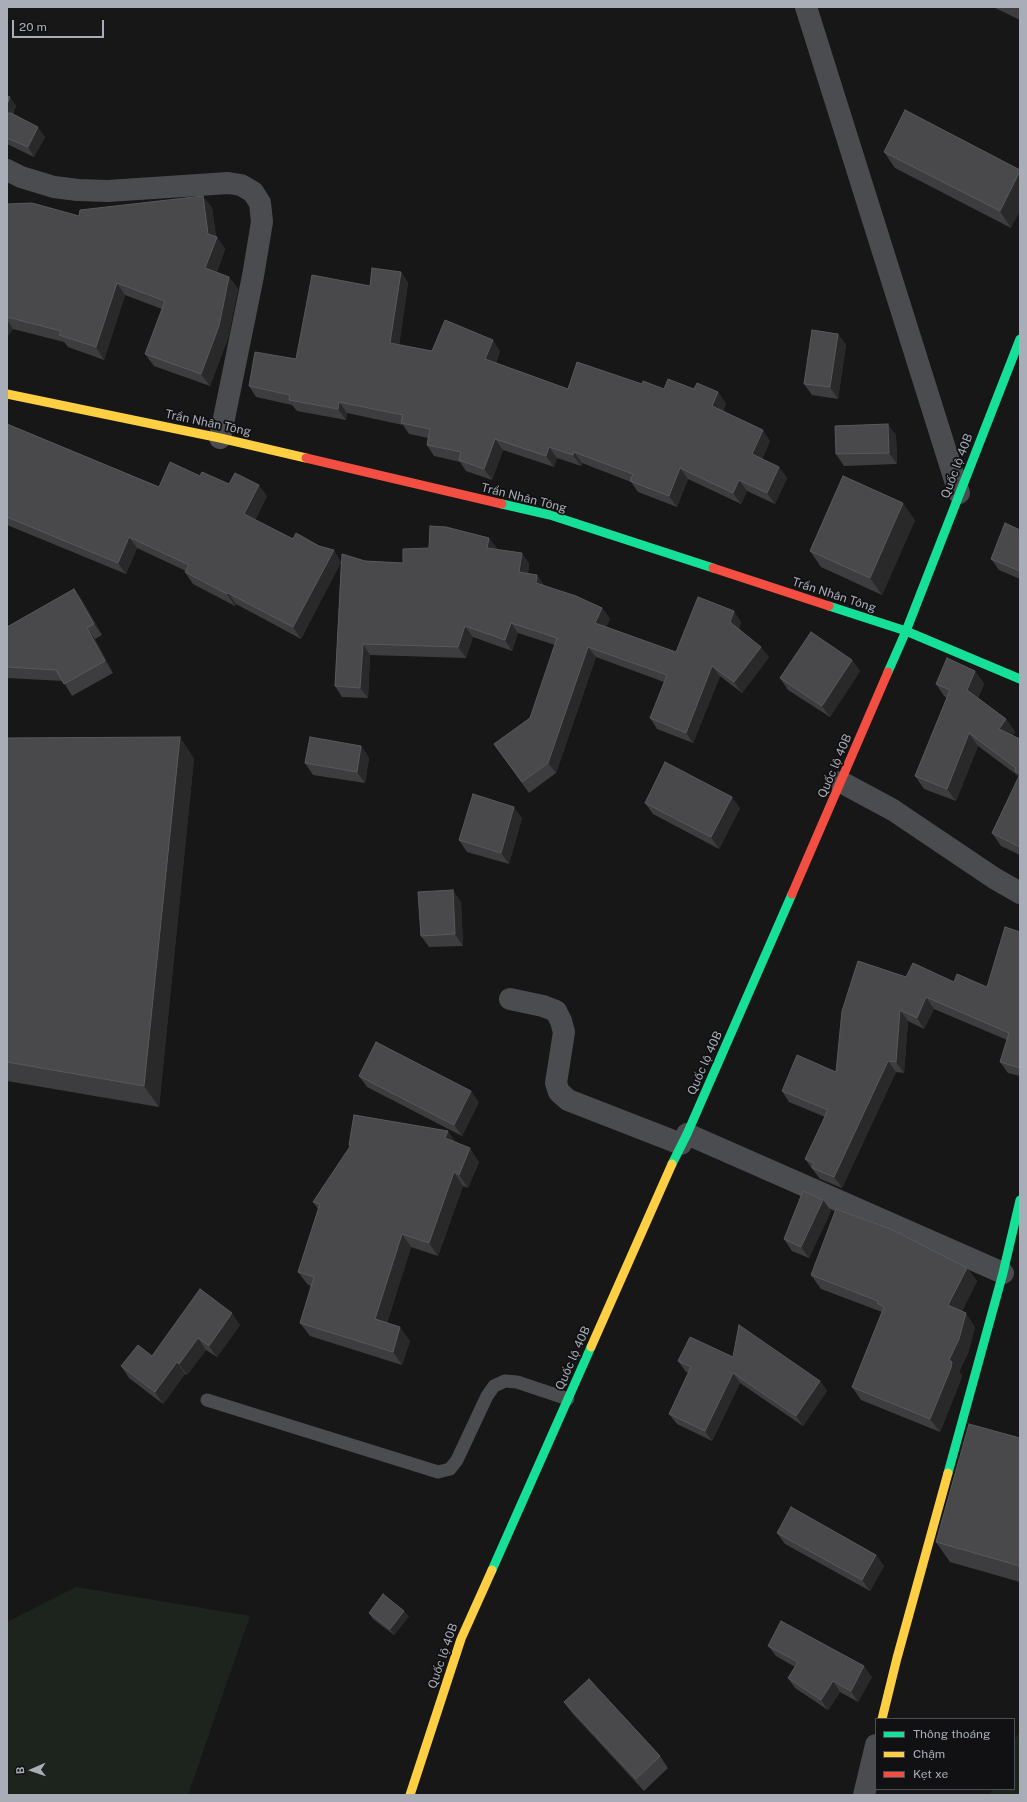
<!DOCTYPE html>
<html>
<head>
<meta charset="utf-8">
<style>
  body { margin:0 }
  #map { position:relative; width:1027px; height:1802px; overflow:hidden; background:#171717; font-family:"Public Sans",sans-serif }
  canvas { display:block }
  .frame { position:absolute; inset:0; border:8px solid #a8adb8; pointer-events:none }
  .legend { position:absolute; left:875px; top:1718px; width:140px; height:72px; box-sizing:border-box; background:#111113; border:1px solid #4d4f55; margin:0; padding:5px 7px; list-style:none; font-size:12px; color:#a8adb8 }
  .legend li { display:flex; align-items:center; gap:8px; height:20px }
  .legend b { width:20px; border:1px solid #4d4f55 }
  .north { position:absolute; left:12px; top:1750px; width:40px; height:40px; -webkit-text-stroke:3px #111113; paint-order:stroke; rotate:268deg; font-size:11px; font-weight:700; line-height:16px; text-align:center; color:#a8adb8 }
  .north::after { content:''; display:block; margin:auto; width:14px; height:18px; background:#a8adb8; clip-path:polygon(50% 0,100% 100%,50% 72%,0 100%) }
  .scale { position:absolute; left:12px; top:20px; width:92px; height:18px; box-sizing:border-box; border:2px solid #a8adb8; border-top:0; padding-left:5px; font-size:12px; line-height:14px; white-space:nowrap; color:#a8adb8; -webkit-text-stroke:3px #111113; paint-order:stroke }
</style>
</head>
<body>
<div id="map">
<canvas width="1027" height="1802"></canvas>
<div class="frame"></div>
<ul class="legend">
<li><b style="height:5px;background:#16e098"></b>Thông thoáng</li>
<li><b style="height:5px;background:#ffcf43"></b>Chậm</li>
<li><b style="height:5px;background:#f24e42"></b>Kẹt xe</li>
</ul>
<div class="north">B</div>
<div class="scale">20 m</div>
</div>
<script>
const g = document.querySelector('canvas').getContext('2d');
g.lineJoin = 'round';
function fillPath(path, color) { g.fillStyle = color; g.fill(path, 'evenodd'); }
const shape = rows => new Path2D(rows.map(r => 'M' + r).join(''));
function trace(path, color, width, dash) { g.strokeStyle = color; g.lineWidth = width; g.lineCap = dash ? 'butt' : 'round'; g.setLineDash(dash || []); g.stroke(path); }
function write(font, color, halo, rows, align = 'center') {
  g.font = font + ' "Public Sans",sans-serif'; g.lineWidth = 3.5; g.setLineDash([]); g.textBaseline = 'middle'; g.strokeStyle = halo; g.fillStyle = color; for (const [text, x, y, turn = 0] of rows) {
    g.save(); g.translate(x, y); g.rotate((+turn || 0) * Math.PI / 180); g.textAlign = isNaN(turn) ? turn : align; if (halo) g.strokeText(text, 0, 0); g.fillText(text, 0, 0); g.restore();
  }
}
fillPath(shape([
  [76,1587,250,1616,188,1795,7,1795,7,1622],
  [1020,1731,1020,1795,990,1795,992,1789,1014,1789,1014,1741]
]), '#1d241e');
trace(shape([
  [207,1400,438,1472,450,1469,457,1460,487,1396,494,1386,505,1381,517,1382,568,1399]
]), '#4b4c50', 13);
trace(shape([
  [806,7,959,493],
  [7,170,21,177,54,187,78,190,108,191,228,183,241,185,253,192,260,203,262,222,253,276,220,438],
  [841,782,893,810,994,878,1020,893],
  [510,999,543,1006,556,1011,561,1021,564,1032,556,1083,559,1092,568,1100,681,1144],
  [687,1134,1003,1273],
  [864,1795,876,1745]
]), '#4b4c50', 22);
trace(shape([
  [502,504,550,515,713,568],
  [829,606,906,631,1020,679],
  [888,672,906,631,1020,339],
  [672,1164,687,1134,792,894],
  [948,1473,1003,1273,1020,1200],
  [492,1570,591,1347]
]), '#16e098', 9);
trace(shape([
  [7,394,220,438,306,458],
  [591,1347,672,1164],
  [882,1719,897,1658,948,1473],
  [410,1795,461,1639,492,1570]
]), '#ffcf43', 9);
trace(shape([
  [306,458,502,504],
  [713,568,829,606],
  [792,894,888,672]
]), '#f24e42', 9);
fillPath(shape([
  [993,7,1020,7,1020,20],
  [7,96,16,106,13,114,45,137,34,157,7,144],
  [884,152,1020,170,1011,228,895,168],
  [203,196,212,208,216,236,225,249,217,272,229,277,238,289,228,338,210,386,154,366,145,354,162,309,125,295,104,360,68,347,64,342,13,329,7,337,7,204,79,216],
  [401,272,408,283,399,345,432,351,500,351,496,363,568,389,642,384,664,389,694,389,718,392,726,404,723,411,770,441,762,459,779,467,787,478,775,504,747,491,741,504,688,479,677,507,638,492,631,482,582,463,581,466,557,458,554,467,503,450,492,480,466,471,460,462,434,456,427,445,428,438,409,434,403,425,347,413,346,420,297,411,292,405,256,397,249,386,296,359,370,286],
  [838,334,846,345,838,399,812,395,804,384],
  [7,424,159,487,200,476,267,496,255,520,293,539,341,562,365,561,403,563,497,548,497,549,529,563,528,574,537,575,544,586,602,608,610,619,606,627,676,652,741,622,739,629,769,657,742,693,720,676,693,743,657,729,650,718,664,682,596,657,556,773,529,793,494,744,530,718,555,645,518,633,512,651,473,637,466,658,370,655,368,698,342,697,335,686,341,562,301,639,236,604,235,606,193,584,185,572,186,571,137,548,126,574,7,525],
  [896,435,897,464,844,466,836,454],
  [915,520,882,595,821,567,810,551],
  [1020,530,1020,579,999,570,991,559],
  [74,589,82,600,102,635,95,639,113,673,72,696,63,681,7,678,7,627],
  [852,660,860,671,830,717,788,690,780,678],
  [975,671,984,684,978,698,1006,719,1015,732,1012,736,1020,739,1020,855,1001,846,992,833,1019,777,1017,775,978,746,956,801,924,789,915,776,947,698,944,696,936,684],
  [7,738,194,758,159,1107,7,1081],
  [361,746,369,758,365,783,313,775,305,763],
  [645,803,740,808,719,849,653,814],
  [522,818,509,864,467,852,459,840],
  [461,902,463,946,429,947,421,936],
  [1020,932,1020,1076,1008,1073,1000,1062,1007,1040,934,1009,924,1029,908,1021,904,1073,896,1072,842,1188,820,1179,805,1159,825,1117,789,1102,782,1091,836,1072,906,977,954,982,987,987],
  [359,1076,479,1102,462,1136,367,1087],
  [456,1143,479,1162,468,1188,463,1186,438,1256,411,1247,387,1323,410,1341,402,1365,310,1336,300,1323,311,1286,308,1285,298,1272,318,1209,313,1202,350,1147,349,1145],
  [823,1200,831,1211,809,1258,792,1251,784,1239],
  [967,1268,977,1281,962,1311,975,1327,968,1353,959,1372,962,1375,960,1382,940,1432,861,1400,852,1387,882,1312,821,1289,811,1275],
  [200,1289,240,1325,217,1357,206,1350,187,1375,185,1374,163,1404,129,1378,121,1366,152,1356],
  [733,1357,820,1381,827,1391,803,1426,740,1383,712,1441,677,1424,669,1414,688,1373,686,1372,678,1361],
  [1020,1438,1020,1582,950,1562,936,1542],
  [777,1533,876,1555,884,1566,870,1591,785,1544],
  [369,1613,409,1616,394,1635,373,1619],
  [768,1646,872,1677,858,1702,840,1692,828,1710,795,1688,788,1678,795,1667,776,1656],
  [564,1702,660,1756,668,1768,644,1791,572,1713]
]), '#3d3d3f');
fillPath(shape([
  [10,97,16,106,9,122,7,119,7,104],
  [38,127,45,137,34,157,28,147],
  [1020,171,1020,211,1011,228,1000,211],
  [203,196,212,208,216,239,217,237,225,249,214,280,205,268,208,234],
  [401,272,408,283,398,354,390,343],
  [229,277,238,289,228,338,210,386,201,374],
  [117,283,125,295,104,360,96,347],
  [7,320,13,329,7,337],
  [838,334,846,345,838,399,830,387],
  [493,340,500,351,493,370,485,359],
  [718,392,726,404,720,417,712,406],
  [339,402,347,413,346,420,338,409],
  [888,424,896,435,897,464,889,453],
  [763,430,770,441,759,465,752,454],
  [495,439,503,450,492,480,484,469],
  [549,447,557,458,554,467,546,456],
  [574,452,582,463,581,466,573,455],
  [779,467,787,478,775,504,767,493],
  [680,468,688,479,677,507,669,496],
  [739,480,747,491,741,504,733,493],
  [259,485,267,496,252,526,244,514],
  [903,503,915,520,882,595,870,578],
  [129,537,137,548,126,574,118,563],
  [489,538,497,548,494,558,487,548],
  [334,550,341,562,301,639,293,627],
  [522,553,529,563,526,583,519,572],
  [537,575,544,585,543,594,536,583],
  [74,589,82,600,102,635,94,624],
  [228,593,236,604,235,606,227,594],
  [602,608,610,619,603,634,595,623],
  [734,611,741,622,737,633,730,622],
  [511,623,518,633,512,651,505,640],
  [465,626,473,637,466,658,458,647],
  [87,628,95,639,113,673,105,661],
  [363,644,370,655,368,698,360,688],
  [588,647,596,657,556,773,548,763],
  [761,647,769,657,742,693,734,682],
  [852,660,860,671,830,717,822,706],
  [712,666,720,676,693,743,686,733],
  [975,671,984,684,976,702,967,690],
  [1006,719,1015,732,1008,742,999,729],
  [969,733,978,746,956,801,947,789],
  [180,737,194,758,159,1107,144,1086],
  [361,746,369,758,365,783,357,772],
  [732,797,740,808,719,849,711,837],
  [514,807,522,818,509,864,501,853],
  [453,890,461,902,463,946,455,934],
  [926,997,934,1009,924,1029,917,1018],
  [900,1010,908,1021,904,1073,896,1062],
  [888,1061,896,1072,842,1188,834,1177],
  [471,1091,479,1102,462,1136,454,1125],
  [448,1131,457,1144,445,1138],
  [470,1148,479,1162,468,1188,459,1175],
  [454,1172,463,1186,438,1256,429,1243],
  [823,1200,831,1211,809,1258,801,1247],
  [402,1234,411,1247,384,1333,375,1319],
  [967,1268,977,1281,958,1318,948,1305],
  [232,1313,240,1325,217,1357,209,1346],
  [966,1313,975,1327,968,1353,959,1372,962,1375,960,1382,940,1432,930,1419,949,1360],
  [400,1327,410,1341,402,1365,393,1352],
  [198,1338,206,1350,187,1375,179,1364],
  [177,1362,185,1374,163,1404,155,1392],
  [733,1373,740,1383,712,1441,705,1431],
  [820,1381,827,1391,803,1426,796,1416],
  [876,1555,884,1566,870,1591,862,1580],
  [404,1611,409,1616,394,1635,390,1629],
  [864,1666,872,1677,858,1702,851,1691],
  [833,1681,840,1692,828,1710,821,1700]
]), '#29292a');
const building = shape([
  [7,96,10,97,7,104,7,96],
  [905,110,1020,170,1020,171,1000,211,884,152,905,110],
  [7,113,11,113,38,127,28,147,7,138,7,113],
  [203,196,208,234,217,237,205,268,229,277,219,326,201,374,145,354,165,301,117,283,96,347,59,335,61,331,7,317,7,204,32,203,79,216,80,210,203,196],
  [372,268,401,272,390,343,432,351,445,320,493,340,485,359,568,389,577,362,642,384,643,381,664,389,668,379,694,389,697,383,718,392,712,406,763,430,752,454,779,467,767,493,739,480,733,493,680,468,669,496,630,481,633,474,574,452,573,455,549,447,546,456,495,439,484,469,459,460,461,452,427,445,430,429,401,423,403,415,339,402,338,409,289,400,290,395,249,386,255,352,296,359,312,275,370,286,372,268],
  [812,330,838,334,830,387,804,384,812,330],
  [7,424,159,487,170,462,200,476,202,472,229,484,235,473,259,485,244,514,293,539,296,533,319,546,334,550,293,627,228,593,227,594,185,572,189,565,129,537,118,563,7,517,7,424],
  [888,424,889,453,836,454,835,426,888,424],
  [843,476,903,503,870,578,810,551,843,476],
  [1005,523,1020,530,1020,571,991,559,1005,523],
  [430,526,446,527,489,538,487,548,522,553,519,572,537,575,536,583,576,596,602,608,595,623,676,652,698,597,734,611,730,622,761,647,734,682,712,666,686,733,650,718,667,675,588,647,548,763,522,782,494,744,530,718,557,638,511,623,505,640,465,626,458,647,363,644,360,688,335,686,342,554,365,561,403,563,403,549,429,548,430,526],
  [74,589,94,624,87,628,105,661,64,684,56,670,7,667,7,627,74,589],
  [811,632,852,660,822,706,780,678,811,632],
  [947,658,975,671,967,690,1006,719,999,729,1020,739,1020,774,1015,771,1016,768,969,733,947,789,915,776,950,690,936,684,947,658],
  [180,737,144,1086,7,1062,7,738,180,737],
  [310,737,361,746,357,772,305,763,310,737],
  [665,762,732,797,711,837,645,803,665,762],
  [1020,774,1020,847,992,833,1020,774],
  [473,794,514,807,501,853,459,840,473,794],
  [453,890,455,934,421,936,418,892,453,890],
  [1005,927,1020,932,1020,1068,1000,1062,1009,1033,926,997,917,1018,900,1010,896,1062,888,1061,834,1177,812,1168,814,1163,805,1159,828,1110,782,1091,797,1055,836,1072,842,1011,858,961,906,977,913,963,954,982,957,974,987,987,1005,927],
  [376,1042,471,1091,454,1125,359,1076,376,1042],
  [354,1115,448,1131,445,1138,470,1148,459,1175,454,1172,429,1243,402,1234,375,1319,400,1327,393,1352,300,1323,314,1277,298,1272,320,1204,313,1202,351,1145,349,1145,354,1115],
  [803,1191,823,1200,801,1247,784,1239,803,1191],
  [836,1209,893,1230,967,1268,948,1305,966,1313,959,1339,949,1360,952,1362,951,1368,930,1419,852,1387,884,1307,877,1303,878,1301,811,1275,836,1209],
  [200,1289,232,1313,209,1346,198,1338,179,1364,177,1362,155,1392,121,1366,138,1345,152,1356,200,1289],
  [739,1325,820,1381,796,1416,733,1373,705,1431,669,1414,691,1367,678,1361,690,1337,733,1357,739,1325],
  [969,1424,1020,1438,1020,1566,936,1542,969,1424],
  [791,1507,876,1555,862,1580,777,1533,791,1507],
  [383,1594,404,1611,390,1629,369,1613,383,1594],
  [781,1621,864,1666,851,1691,833,1681,821,1700,788,1678,798,1662,768,1646,781,1621],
  [589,1679,660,1756,636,1779,564,1702,589,1679]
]);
fillPath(building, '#49494c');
trace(building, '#58595d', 1);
write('12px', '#a8adb8', '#111113', [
  ["Trần Nhân Tông",208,423,12],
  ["Quốc lộ 40B",957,466,-69],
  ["Trần Nhân Tông",524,498,14],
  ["Trần Nhân Tông",834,595,18],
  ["Quốc lộ 40B",835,766,-67],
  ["Quốc lộ 40B",705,1063,-66],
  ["Quốc lộ 40B",573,1358,-66],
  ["Quốc lộ 40B",443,1656,-71]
]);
</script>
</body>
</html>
